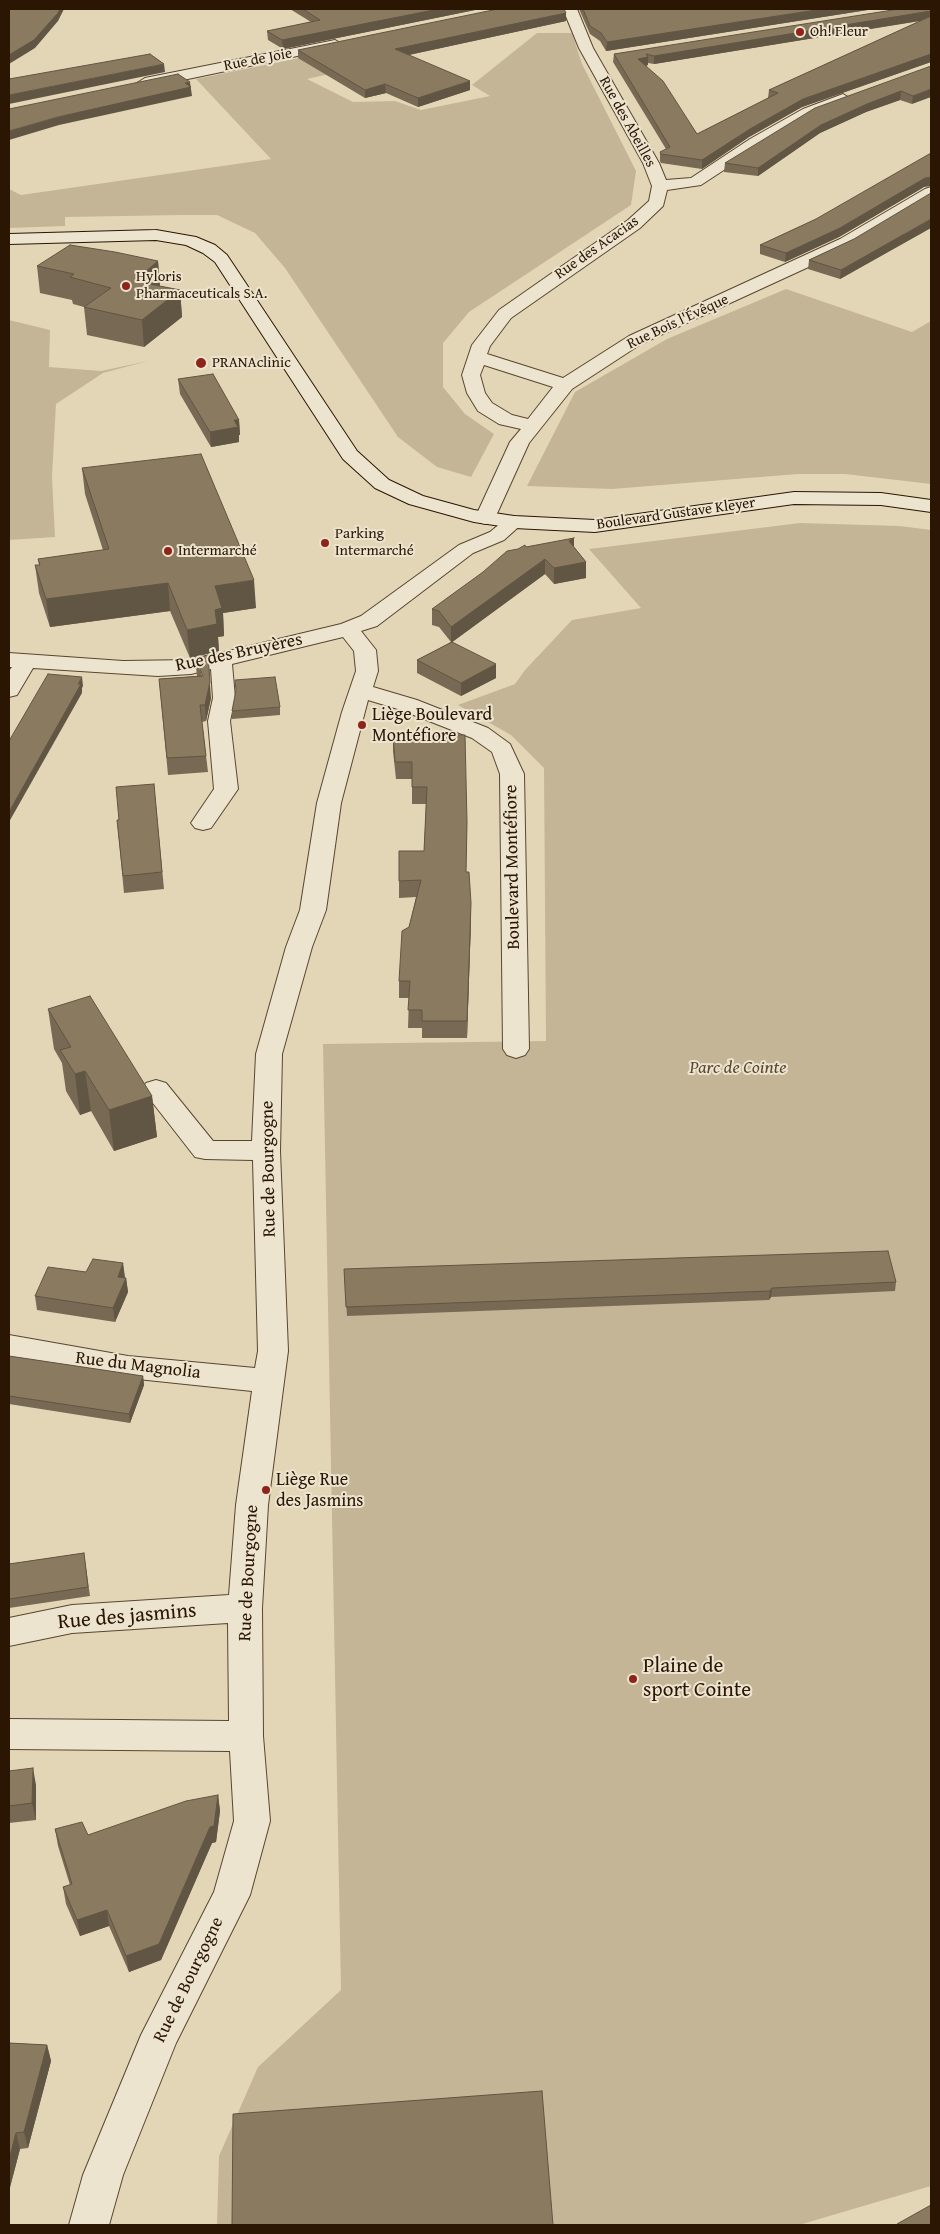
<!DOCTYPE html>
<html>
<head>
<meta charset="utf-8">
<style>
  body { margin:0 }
  #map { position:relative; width:940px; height:2234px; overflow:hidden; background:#e3d6b6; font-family:"Gentium Book Plus",serif }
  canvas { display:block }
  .frame { position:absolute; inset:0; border:10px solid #2a1602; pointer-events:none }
</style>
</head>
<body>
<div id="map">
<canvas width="940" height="2234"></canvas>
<div class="frame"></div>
</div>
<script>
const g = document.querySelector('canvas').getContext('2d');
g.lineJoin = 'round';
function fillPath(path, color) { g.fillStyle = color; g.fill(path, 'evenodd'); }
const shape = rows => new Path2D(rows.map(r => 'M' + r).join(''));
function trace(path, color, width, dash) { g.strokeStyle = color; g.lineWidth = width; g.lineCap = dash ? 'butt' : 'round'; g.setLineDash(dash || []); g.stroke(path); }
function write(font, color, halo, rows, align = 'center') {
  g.font = font + ' "Gentium Book Plus",serif'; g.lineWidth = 4; g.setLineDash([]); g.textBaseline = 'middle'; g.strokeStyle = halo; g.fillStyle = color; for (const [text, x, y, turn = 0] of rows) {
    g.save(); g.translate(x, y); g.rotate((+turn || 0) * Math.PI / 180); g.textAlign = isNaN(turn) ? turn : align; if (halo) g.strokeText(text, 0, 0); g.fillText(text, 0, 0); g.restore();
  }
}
fillPath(shape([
  [537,33,572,33,582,64,636,171,631,205,469,312,443,343,443,387,465,414,494,434,471,477,437,467,398,437,285,268,255,233,217,215,183,215,65,217,65,226,9,228,9,189,21,195,271,159,196,79,363,45,360,67,307,79,353,102,395,101,421,110,490,96,472,85],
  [786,289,912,332,931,321,931,484,845,474,798,474,612,489,527,486,575,392,667,339],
  [9,320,50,330,49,367,101,371,148,361,103,373,56,404,52,477,55,537,9,540],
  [800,523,900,526,931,530,931,2186,799,2225,217,2225,219,2156,258,2067,341,1990,323,1044,546,1041,544,768,511,735,458,705,515,684,525,670,572,620,641,608,589,549]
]), '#c4b597');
const street = shape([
  [563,9,577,9,593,48,659,163,666,180,691,178,750,139,803,109,843,94,851,99,848,102,813,115,762,145,701,185,667,190,663,206,640,228,511,318,490,346,487,354,563,378,629,336,840,239,925,189,931,187,931,199,852,247,641,344,572,389,529,443,495,518,492,522,485,524,478,522,475,518,510,442,521,429,499,424,478,411,467,393,462,375,472,345,499,310,628,220,649,201,652,186,643,163,579,48,563,9],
  [484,365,553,387,528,419,512,415,492,403,485,393,480,375,484,365],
  [335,40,342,44,340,47,145,88,137,83,145,78,335,40],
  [514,516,521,518,524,522,504,540,473,553,377,626,361,631,376,650,378,671,373,687,417,700,488,728,510,744,524,774,529,1049,525,1055,516,1058,507,1055,503,1049,500,774,492,752,472,738,401,710,368,700,341,803,326,910,312,947,282,1054,280,1151,288,1351,268,1505,262,1608,263,1736,270,1821,250,1895,176,2043,123,2175,109,2225,69,2225,83,2175,141,2035,214,1892,234,1821,230,1751,9,1749,9,1719,229,1721,228,1623,72,1633,9,1646,9,1618,72,1605,229,1595,236,1505,252,1391,128,1378,9,1357,9,1335,128,1356,255,1368,258,1351,253,1160,205,1159,195,1157,142,1089,146,1083,156,1080,166,1083,213,1141,252,1141,256,1054,286,947,300,910,317,803,342,712,356,671,354,651,343,637,232,664,235,698,230,721,238,789,211,828,203,830,195,828,191,823,214,789,208,721,213,698,211,669,191,674,158,676,33,668,17,695,9,697,9,671,12,667,9,667,9,653,123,661,191,660,341,624,361,616,459,545,490,532,507,518,514,516]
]);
const secondary = shape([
  [156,230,196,237,215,245,227,255,357,451,389,480,423,496,474,510,514,516,595,520,794,492,881,493,931,500,931,512,881,505,794,504,595,532,514,528,474,522,409,504,375,488,343,459,215,262,203,253,186,245,156,240,9,244,9,234,156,230]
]);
trace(street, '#58462f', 2);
trace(secondary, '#2a1602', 2);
fillPath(street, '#ede4d0');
fillPath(secondary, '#ede4d0');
fillPath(shape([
  [290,9,480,9,283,49,268,40,267,31,311,22],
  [579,9,874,9,606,51,600,41,590,34],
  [931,9,931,62,802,107,749,137,702,169,661,163,660,161,660,152,666,149,613,62,614,54],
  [920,21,769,90,768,98,697,134,646,66,648,65,648,63,654,64],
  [566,13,566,21,408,55,470,90,418,107,386,93,365,98,298,58,298,50],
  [931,66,912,104,900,100,866,112,820,133,758,176,724,172,725,163],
  [924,187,839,237,785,262,760,254,760,245,816,219],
  [923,232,840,279,808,269,809,260,854,239],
  [158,261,160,286,180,290,182,317,144,347,87,335,84,307,73,304,72,300,40,293,37,266],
  [178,379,239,420,240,435,239,435,239,442,211,447,180,394],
  [82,468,256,608,223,613,224,636,218,637,219,651,190,658,170,611,50,627,39,593,35,565,39,565,38,559,103,550,85,494],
  [574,538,574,547,586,562,586,578,554,584,545,574,452,642,496,678,461,696,417,673,417,660,451,642,439,627,432,625,432,609,526,547],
  [195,658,211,698,206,721,202,722,208,772,168,775,159,679,197,676],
  [280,707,280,715,232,719,232,711],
  [393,734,467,822,466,872,471,920,467,1038,422,1038,422,1028,408,1028,409,998,399,998,399,981,409,927,416,897,399,898,399,881,424,851,426,804,412,804,412,779,396,779,393,751],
  [154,784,164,889,124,893,117,820,119,820],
  [48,1009,152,1096,157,1137,114,1151,91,1111,80,1115,66,1091,62,1063,54,1049],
  [123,1263,124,1278,126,1278,128,1292,115,1322,37,1310,35,1296,86,1272],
  [344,1269,896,1282,895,1291,771,1297,769,1300,347,1316],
  [9,1356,143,1376,144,1385,130,1423,9,1404],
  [84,1553,90,1596,9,1608,9,1564],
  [9,1771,36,1785,36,1820,9,1823],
  [218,1795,220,1811,216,1842,212,1843,161,1960,129,1972,109,1926,80,1936,66,1904,63,1887,70,1885,58,1846,55,1829,88,1835],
  [9,2043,47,2045,51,2061,28,2148,20,2149,9,2191]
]), '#776953');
fillPath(shape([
  [60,9,64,9,58,21,35,48,9,64,9,55],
  [439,9,480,9,283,49,282,40],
  [823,9,874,9,606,51,607,42],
  [931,11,931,19,654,64,654,56],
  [566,13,566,21,395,58,395,49],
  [931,54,931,62,802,107,749,137,702,169,702,160,750,129,803,99],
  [648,57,648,65,637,67,638,59],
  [164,64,165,72,9,104,9,95],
  [470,81,470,90,418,107,418,98],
  [190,82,192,96,59,125,9,140,9,131,58,117],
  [385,84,386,93,365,98,365,90],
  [931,89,931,97,912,104,913,96],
  [901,91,900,100,866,112,820,133,758,176,758,168,821,125,867,104],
  [931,177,931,186,924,187,839,237,785,262,786,253,925,178],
  [931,219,931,228,840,279,841,270],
  [158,261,160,287,134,281],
  [180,290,182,317,144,347,142,320],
  [234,420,239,420,240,435,239,435,239,442,211,447,210,432],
  [574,538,574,553,569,541],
  [545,559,545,574,451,643,451,627],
  [586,562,586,578,554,584,554,568],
  [254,580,256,608,223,613,224,636,218,637,219,651,190,658,187,630,215,610,215,586],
  [168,583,170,611,50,627,46,599],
  [496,664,496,678,461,696,461,683],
  [209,671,211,698,206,721,205,705],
  [82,677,83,686,82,688,82,693,9,822,9,812],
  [471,903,471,920,467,1038,467,1021],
  [85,1071,91,1111,80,1115,75,1074],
  [152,1096,157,1137,114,1151,109,1110],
  [123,1263,125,1277,120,1291,118,1277],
  [126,1278,128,1292,115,1322,113,1308],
  [772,1288,771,1297,769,1300,770,1291],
  [143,1376,144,1385,130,1423,129,1414],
  [33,1768,36,1785,36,1820,32,1803],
  [218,1795,220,1811,216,1842,212,1843,161,1960,129,1972,126,1956],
  [107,1910,109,1926,80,1936,77,1920],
  [47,2045,51,2061,28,2148,24,2132],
  [16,2133,20,2149,9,2191,9,2160]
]), '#615543');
const building = shape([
  [9,9,60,9,58,13,34,40,9,55,9,9],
  [303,9,439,9,282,40,267,31,320,20,303,9],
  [498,9,564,9,566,13,395,49,470,81,418,98,385,84,365,90,298,50,498,9],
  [583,9,823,9,607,42,601,33,590,26,583,9],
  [899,9,931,9,931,11,654,56,646,54,648,57,638,59,663,81,697,134,778,93,769,90,931,16,931,54,803,99,750,129,702,160,661,154,660,152,670,147,614,54,899,9],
  [150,54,164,64,9,95,9,79,150,54],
  [931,66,931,89,913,96,901,91,867,104,821,125,758,168,725,163,815,108,931,66],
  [178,74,190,82,185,83,191,87,58,117,9,131,9,109,178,74],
  [931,153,931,177,925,178,840,228,786,253,760,245,816,219,931,153],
  [931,193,931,219,841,270,809,260,854,239,931,193],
  [70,245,115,252,158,261,134,281,180,290,142,320,84,307,111,288,70,277,74,274,37,266,70,245],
  [213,374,239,420,234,420,238,427,210,432,178,379,213,374],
  [201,454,254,580,215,586,222,608,215,610,217,624,187,630,168,583,46,599,35,565,40,565,38,559,109,549,82,468,201,454],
  [574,538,569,541,586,562,554,568,545,559,451,627,439,611,432,609,483,572,507,551,518,549,525,545,526,547,574,538],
  [452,642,496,664,461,683,417,660,452,642],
  [208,655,210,682,205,705,200,705,206,756,167,758,159,679,203,676,195,658,208,655],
  [48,674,82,677,78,684,81,684,9,812,9,741,48,674],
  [275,677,280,707,232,711,236,690,235,680,275,677],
  [393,734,465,735,467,822,466,872,469,872,471,903,467,1021,422,1021,422,1010,408,1010,410,981,399,981,402,931,409,927,421,880,399,881,399,851,424,851,427,787,412,787,412,762,395,762,393,734],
  [154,784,162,872,123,876,117,820,119,820,116,787,154,784],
  [90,996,152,1096,109,1110,85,1071,75,1074,60,1050,71,1047,48,1009,90,996],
  [888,1251,896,1282,772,1288,770,1291,346,1307,344,1269,888,1251],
  [93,1259,123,1263,118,1277,126,1278,113,1308,35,1296,48,1267,86,1272,93,1259],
  [9,1356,143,1376,129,1414,9,1396,9,1356],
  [84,1553,88,1587,9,1599,9,1564,84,1553],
  [33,1768,32,1803,9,1806,9,1771,33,1768],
  [218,1795,214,1826,210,1827,159,1944,126,1956,107,1910,77,1920,63,1887,72,1884,55,1829,82,1822,88,1835,186,1801,218,1795],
  [9,2043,47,2045,24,2132,16,2133,9,2160,9,2043],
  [542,2091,553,2225,232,2225,233,2114,542,2091],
  [931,2205,931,2225,898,2225,897,2224,931,2205]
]);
fillPath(building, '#8a7a60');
trace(building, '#615543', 1);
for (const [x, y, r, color] of [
  [800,32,5,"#8f2418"],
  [126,286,5,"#8f2418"],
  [201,363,6,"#8f2418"],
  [325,543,5,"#8f2418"],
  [168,551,5,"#8f2418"],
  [362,725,5,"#8f2418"],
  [266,1490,5,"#8f2418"],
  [633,1679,5,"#8f2418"]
]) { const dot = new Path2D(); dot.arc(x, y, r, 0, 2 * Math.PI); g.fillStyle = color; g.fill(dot); trace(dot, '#ede4d0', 2); }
write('15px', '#2a1602', '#ede4d0', [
  ["Oh! Fleur",810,32],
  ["Hyloris",136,277],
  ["Pharmaceuticals S.A.",136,294],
  ["PRANAclinic",212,363],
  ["Parking",335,534],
  ["Intermarché",335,551],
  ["Intermarché",178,551]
], 'left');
write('15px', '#2a1602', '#ede4d0', [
  ["Rue de Joie",258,60,-11],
  ["Rue des Abeilles",627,122,61],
  ["Rue des Acacias",597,248,-35],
  ["Rue Bois l'Évêque",678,322,-25],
  ["Boulevard Gustave Kleyer",676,514,-8]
]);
write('18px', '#2a1602', '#ede4d0', [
  ["Rue des Bruyères",239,653,-12],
  ["Boulevard Montéfiore",513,867,-91],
  ["Rue de Bourgogne",269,1169,-91],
  ["Rue du Magnolia",138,1366,7],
  ["Rue de Bourgogne",249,1573,-87],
  ["Rue de Bourgogne",189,1980,-64]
]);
write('18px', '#2a1602', '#ede4d0', [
  ["Liège Boulevard",372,715],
  ["Montéfiore",372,736],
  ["Liège Rue",276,1480],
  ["des Jasmins",276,1501]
], 'left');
write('italic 18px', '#58462f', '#ede4d0', [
  ["Parc de Cointe",738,1068]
]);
write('21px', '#2a1602', '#ede4d0', [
  ["Rue des jasmins",127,1617,-5]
]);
write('21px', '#2a1602', '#ede4d0', [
  ["Plaine de",643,1667],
  ["sport Cointe",643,1691]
], 'left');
</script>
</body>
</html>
